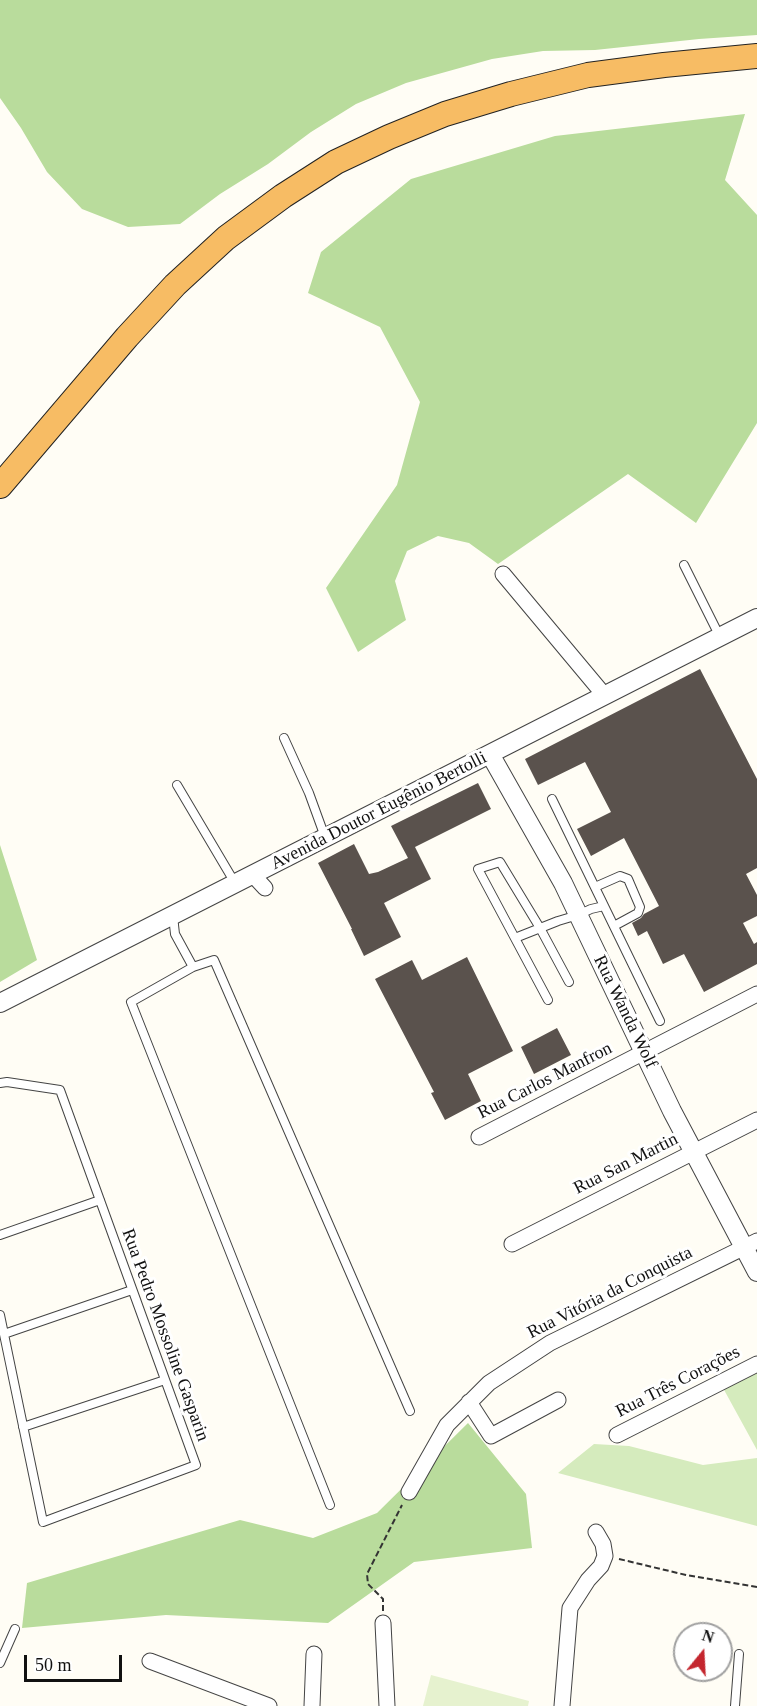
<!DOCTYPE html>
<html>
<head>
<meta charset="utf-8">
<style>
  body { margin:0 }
  #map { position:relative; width:757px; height:1706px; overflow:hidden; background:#fffdf5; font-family:"Times New Roman",serif }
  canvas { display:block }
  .north { position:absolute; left:673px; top:1622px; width:60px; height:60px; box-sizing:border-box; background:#fff; border:2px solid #a0a0a0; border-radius:50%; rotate:18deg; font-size:16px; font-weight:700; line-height:24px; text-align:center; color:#111 }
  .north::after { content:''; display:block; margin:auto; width:21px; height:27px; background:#c4262e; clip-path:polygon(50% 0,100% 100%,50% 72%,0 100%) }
  .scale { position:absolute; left:24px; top:1655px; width:98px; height:27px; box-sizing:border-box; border:3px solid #111; border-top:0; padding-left:8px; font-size:18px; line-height:21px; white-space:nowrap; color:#111; -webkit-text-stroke:4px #fff; paint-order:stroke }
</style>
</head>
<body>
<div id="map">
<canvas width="757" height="1706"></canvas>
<div class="north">N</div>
<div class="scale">50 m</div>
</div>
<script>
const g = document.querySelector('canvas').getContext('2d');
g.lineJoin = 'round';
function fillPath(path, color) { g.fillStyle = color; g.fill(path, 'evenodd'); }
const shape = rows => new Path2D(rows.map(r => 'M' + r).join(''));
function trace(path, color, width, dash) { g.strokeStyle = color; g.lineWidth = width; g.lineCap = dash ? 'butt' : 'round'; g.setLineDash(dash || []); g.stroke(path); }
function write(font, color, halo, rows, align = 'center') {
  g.font = font + ' "Times New Roman",serif'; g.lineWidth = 6; g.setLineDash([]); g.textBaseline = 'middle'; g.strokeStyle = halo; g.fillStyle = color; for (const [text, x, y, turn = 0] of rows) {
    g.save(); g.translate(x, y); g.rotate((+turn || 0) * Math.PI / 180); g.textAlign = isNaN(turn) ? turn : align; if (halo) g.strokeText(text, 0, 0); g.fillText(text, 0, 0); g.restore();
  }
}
fillPath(shape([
  [757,1371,757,1450,723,1388],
  [594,1444,629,1446,703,1465,757,1458,757,1526,558,1473]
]), '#d5ebbd');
fillPath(shape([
  [0,0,757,0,757,35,699,39,595,50,543,51,492,59,406,83,356,104,311,132,268,164,220,194,180,224,128,227,82,209,47,172,21,128,0,98],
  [745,114,725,180,757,215,757,423,696,523,628,474,498,564,469,543,438,536,407,551,395,581,406,620,358,652,326,588,397,485,420,402,380,327,308,293,321,252,411,179,555,136],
  [0,845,37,960,0,982],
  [468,1423,526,1494,532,1548,414,1562,328,1623,166,1615,22,1628,27,1583,240,1520,313,1538,377,1513]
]), '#b9dc9c');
fillPath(shape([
  [431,1675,529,1701,528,1706,423,1706]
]), '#e6f2cf');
fillPath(shape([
  [700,669,757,779,757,868,746,874,757,895,757,916,743,923,754,944,757,942,757,964,704,992,684,954,663,964,647,931,638,936,632,923,641,918,644,914,659,906,624,838,591,856,577,829,611,812,585,762,538,785,525,759],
  [478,783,491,809,415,847,431,879,384,903,401,937,364,956,351,929,352,929,318,863,354,844,369,874,378,872,408,858,391,826],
  [467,957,513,1051,468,1074,481,1101,445,1120,431,1093,434,1092,375,979,412,960,422,980],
  [557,1028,571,1055,534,1074,521,1047]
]), '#5a524d');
const service = shape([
  [684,565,720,637],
  [284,738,309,793,325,837],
  [177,785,235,883],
  [552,799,660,1021],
  [595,887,620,876,628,879,640,907,638,913,614,926],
  [173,916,175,934,193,967],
  [515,938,558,921,578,915,591,909,604,906],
  [548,1000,478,869,500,862,540,928,569,982],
  [0,1083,7,1082,60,1090,196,1465,43,1522,0,1315],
  [0,1235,100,1200],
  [4,1334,132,1290],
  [23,1427,165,1380],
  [330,1505,131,1002,193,967,214,960,410,1411],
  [0,1663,15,1629],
  [735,1706,739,1654]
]);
const minor = shape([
  [503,574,605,696],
  [253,875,265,888],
  [479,1137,757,994],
  [512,1244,757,1120],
  [469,1402,491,1436,558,1400],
  [617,1435,757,1364],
  [409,1492,447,1425,489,1383,550,1343,757,1241],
  [383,1623,387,1706],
  [150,1661,269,1706],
  [312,1706,314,1654],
  [562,1706,570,1608,588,1580,601,1566,605,1556,603,1544,596,1532]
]);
const tertiary = shape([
  [490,754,563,883,672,1111,757,1272],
  [0,1003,757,618]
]);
const trunk = shape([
  [0,486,127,337,175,285,226,238,283,196,336,162,389,137,445,114,511,94,588,75,664,65,757,56]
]);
trace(service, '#444', 10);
trace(minor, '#444', 17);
trace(tertiary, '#444', 20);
trace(trunk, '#222', 26);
trace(shape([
  [619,1559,686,1575,757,1587],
  [383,1611,383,1599,368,1584,367,1574,402,1505]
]), '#333', 2, [6, 3]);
trace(service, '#fff', 8);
trace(minor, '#fff', 15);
trace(tertiary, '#fff', 18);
trace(trunk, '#f7bc64', 24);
write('18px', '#111', '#fff', [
  ["Avenida Doutor Eugênio Bertolli",379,811,-27],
  ["Rua Wanda Wolf",625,1012,64],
  ["Rua Carlos Manfron",545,1081,-27],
  ["Rua San Martin",626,1164,-27],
  ["Rua Vitória da Conquista",610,1293,-27],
  ["Rua Pedro Mossoline Gasparin",165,1335,70],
  ["Rua Três Corações",678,1382,-27]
]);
</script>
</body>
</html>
